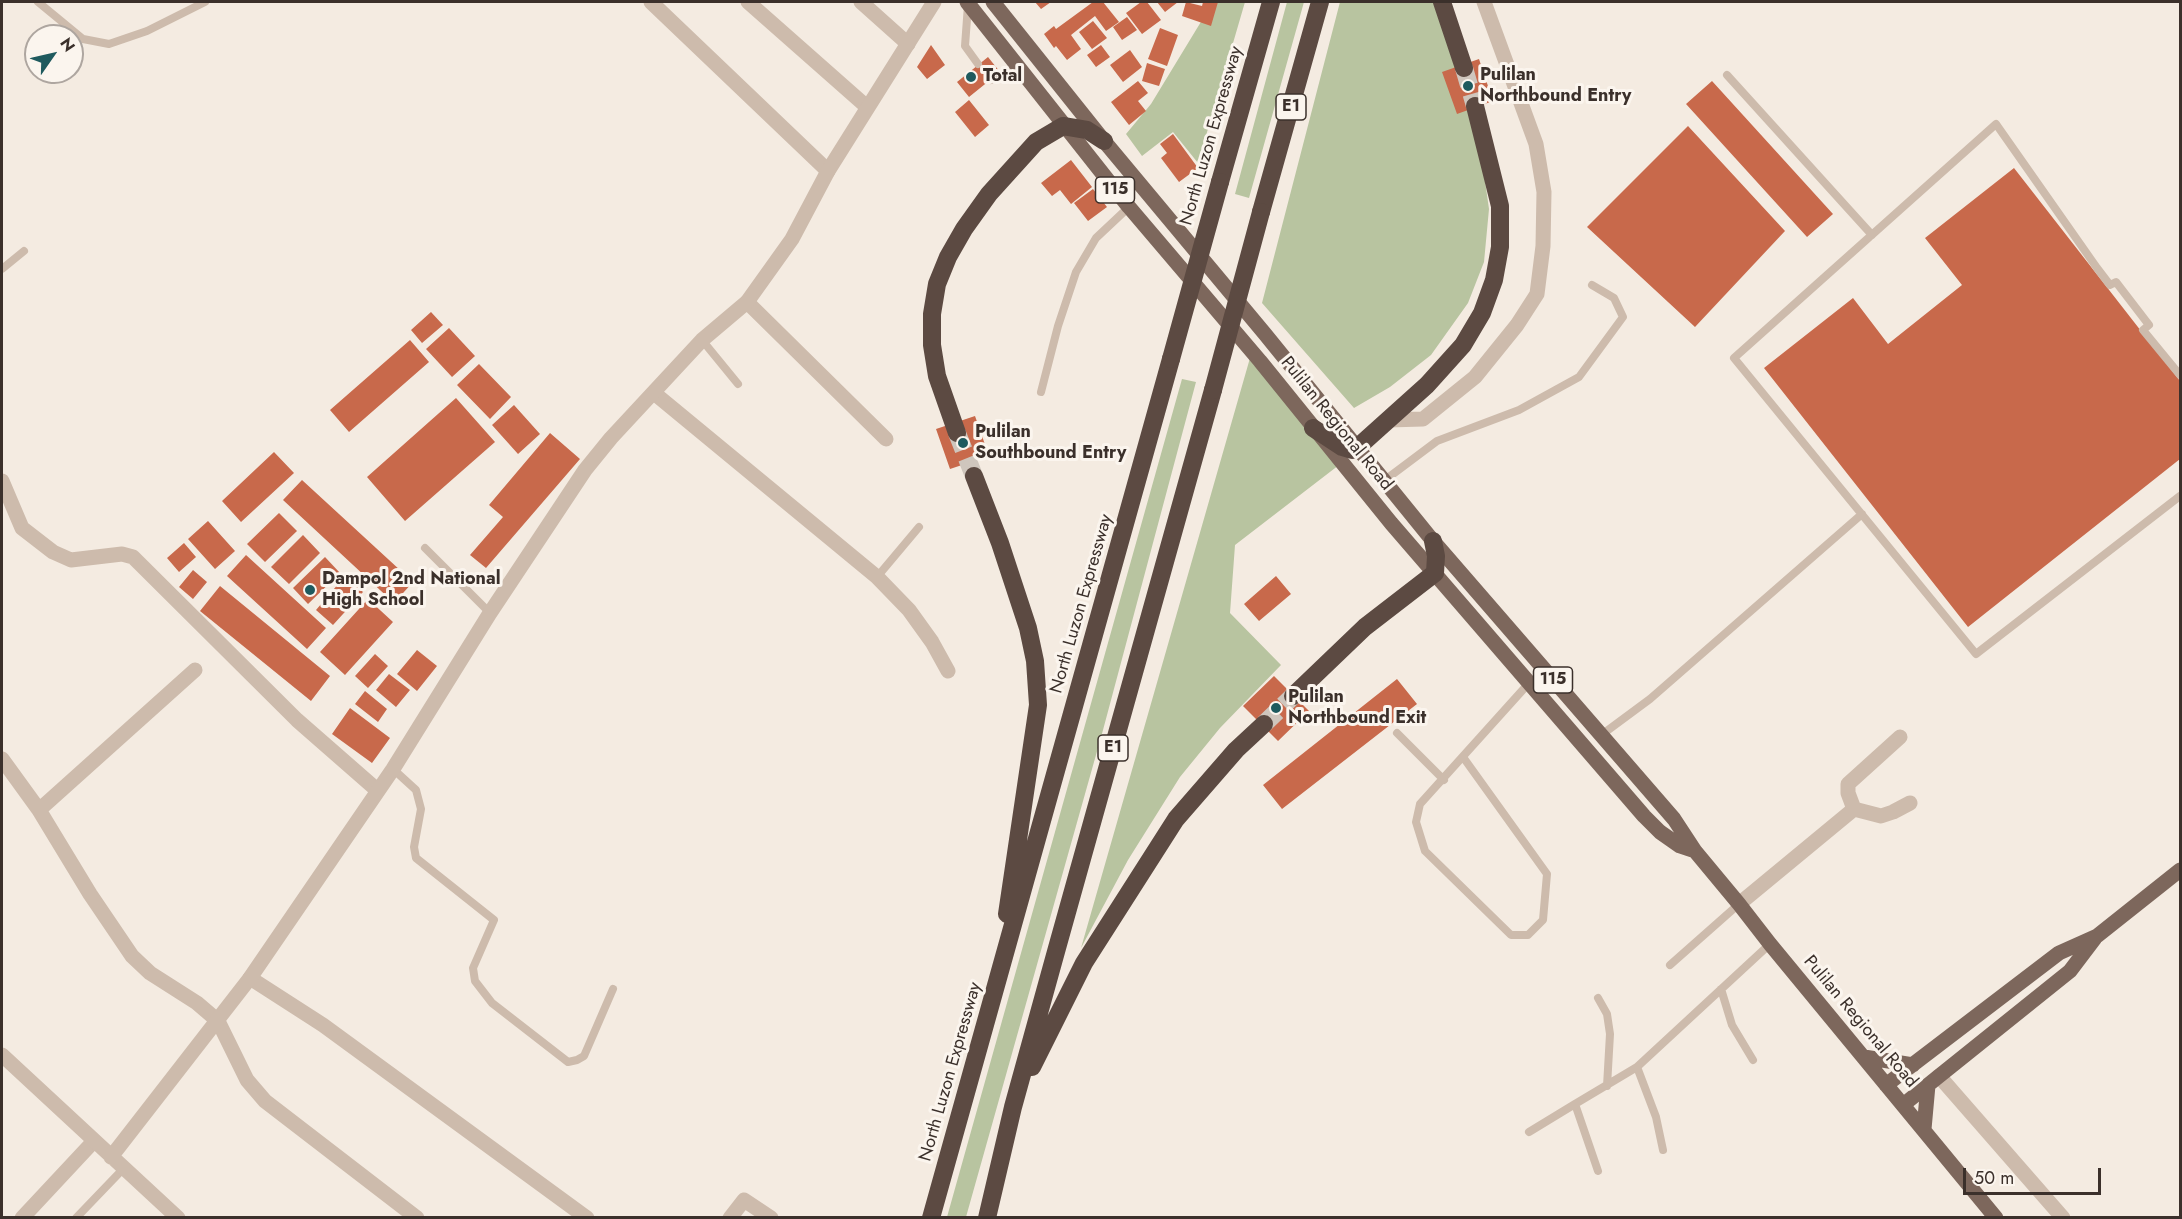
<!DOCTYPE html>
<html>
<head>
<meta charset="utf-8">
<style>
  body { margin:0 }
  #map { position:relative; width:2182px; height:1219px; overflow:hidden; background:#f4ebe1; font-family:Jost,sans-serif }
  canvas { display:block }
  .frame { position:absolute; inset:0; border:3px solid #3b302b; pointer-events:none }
  .north { position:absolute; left:24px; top:24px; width:60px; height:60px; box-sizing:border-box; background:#fbf5ee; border:2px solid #aea6a0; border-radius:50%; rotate:56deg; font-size:16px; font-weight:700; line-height:24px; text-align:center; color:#3b302b }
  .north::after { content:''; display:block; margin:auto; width:21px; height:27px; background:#1f5a5e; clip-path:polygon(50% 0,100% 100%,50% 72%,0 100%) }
  .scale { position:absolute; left:1963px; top:1168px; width:138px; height:27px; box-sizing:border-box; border:3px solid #3b302b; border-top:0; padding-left:8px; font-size:18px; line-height:21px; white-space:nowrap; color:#3b302b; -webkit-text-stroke:4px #fbf5ee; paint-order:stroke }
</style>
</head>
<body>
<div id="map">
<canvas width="2182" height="1219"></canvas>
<div class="frame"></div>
<div class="north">N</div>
<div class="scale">50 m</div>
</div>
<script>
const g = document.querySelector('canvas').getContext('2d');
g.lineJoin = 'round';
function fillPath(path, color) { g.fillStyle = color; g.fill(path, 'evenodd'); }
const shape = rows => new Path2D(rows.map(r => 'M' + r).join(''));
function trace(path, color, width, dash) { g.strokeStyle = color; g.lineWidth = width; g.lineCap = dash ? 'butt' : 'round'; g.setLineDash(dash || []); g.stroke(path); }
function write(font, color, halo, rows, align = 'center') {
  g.font = font + ' Jost,sans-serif'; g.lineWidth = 6; g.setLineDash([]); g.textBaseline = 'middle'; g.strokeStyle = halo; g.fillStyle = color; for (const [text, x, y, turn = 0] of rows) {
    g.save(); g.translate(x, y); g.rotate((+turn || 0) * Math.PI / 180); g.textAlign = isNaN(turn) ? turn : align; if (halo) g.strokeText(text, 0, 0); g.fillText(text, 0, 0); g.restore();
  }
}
fillPath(shape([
  [1213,2,1245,2,1198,163,1173,132,1142,156,1126,134,1151,104],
  [1287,2,1304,2,1249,198,1235,194],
  [1340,2,1435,2,1481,153,1489,209,1484,262,1468,303,1431,355,1390,387,1354,408,1262,303],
  [1250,358,1339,465,1235,545,1230,613,1281,665,1220,728,1180,777,1128,860,1081,948],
  [1182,379,1196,382,1103,730,966,1217,947,1217]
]), '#b8c4a0');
fillPath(shape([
  [1035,2,1051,2,1041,9],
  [1093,2,1103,2,1119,22,1106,31,1095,16,1071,35,1081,49,1067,60,1056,46,1054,48,1044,34,1054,26,1056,29],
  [1141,2,1147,2,1161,20,1142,34,1126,13],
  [1157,2,1178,2,1165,12],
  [1186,2,1202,6,1203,2,1218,2,1211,26,1182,16],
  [1127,17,1137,30,1122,40,1113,27],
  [1093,21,1107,38,1092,49,1079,32],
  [1160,28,1178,35,1167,66,1148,59],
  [931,45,945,65,927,79,917,67],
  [1101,45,1110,57,1096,67,1087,55],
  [1130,50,1142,67,1123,82,1110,65],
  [988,57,1000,72,969,97,957,82],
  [1479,59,1493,101,1457,114,1442,72],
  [1147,63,1165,69,1159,86,1142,81],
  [1138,81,1148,93,1138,101,1146,111,1129,125,1111,102],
  [1712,81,1833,214,1807,237,1686,104],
  [969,100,989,125,975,137,955,112],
  [1688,126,1785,231,1695,327,1587,227],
  [1173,134,1198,168,1179,182,1161,158,1167,153,1160,144],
  [1071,160,1092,187,1071,204,1060,190,1052,196,1041,183],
  [2014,168,2180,381,2180,459,1968,627,1764,368,1853,298,1888,344,1962,285,1925,238],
  [1093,189,1107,207,1088,221,1074,203],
  [431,312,443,325,422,343,411,330],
  [449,328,475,356,452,377,426,349],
  [410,340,429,362,349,432,330,410],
  [479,364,511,397,490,419,457,385],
  [456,398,495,442,405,521,367,477],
  [514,405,540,434,518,454,492,425],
  [975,416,989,456,950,469,936,429],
  [550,433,580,459,486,568,470,555,503,517,489,505],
  [274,452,294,473,241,522,222,501],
  [302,480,413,582,394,603,283,500],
  [279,513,297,531,265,562,247,544],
  [208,521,235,551,215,569,188,539],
  [303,535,320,553,289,584,271,567],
  [184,543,196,557,179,572,167,558],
  [246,555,326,628,307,649,227,576],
  [325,557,340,573,308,604,293,588],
  [193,570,207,582,193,599,179,587],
  [345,576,363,592,333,625,316,610],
  [1276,576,1291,594,1259,621,1244,604],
  [220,586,330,676,311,701,200,611],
  [368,599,393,622,345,675,320,652],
  [417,650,437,666,417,691,397,674],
  [375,654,388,666,368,688,355,676],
  [389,674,410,690,396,707,376,690],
  [1274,676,1309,711,1278,741,1243,706],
  [1397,679,1417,704,1282,809,1263,785],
  [365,691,387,709,378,722,355,704],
  [350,708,390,738,372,763,332,734]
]), '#c8694b');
trace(shape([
  [1464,68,1475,106],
  [957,433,974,476],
  [1264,724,1293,696]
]), '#cfc6bd', 18, [18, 9]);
trace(shape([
  [38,2,83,39,109,44,147,31,205,2],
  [968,5,965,46,978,64],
  [1727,75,1872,235],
  [991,80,1018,67],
  [2,269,24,251],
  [702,340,738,384],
  [2180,375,2143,330,2149,325,2116,282,2110,285,2097,268,1996,124,1734,358,1976,654,2180,496],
  [1041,392,1058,326,1076,272,1096,238,1129,207],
  [1385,480,1437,441,1519,410,1579,377,1623,317,1614,298,1592,285],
  [425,548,490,613],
  [877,577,919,527],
  [1397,733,1444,780],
  [1600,736,1650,699,1862,514],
  [1463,757,1547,874,1543,920,1528,935,1511,935,1425,851,1416,822,1420,804,1529,683],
  [393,769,416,790,421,809,414,847,416,858,494,920,473,968,475,981,492,1003,568,1062,577,1060,584,1056,613,989],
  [1670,965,1739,904],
  [1721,989,1732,1025,1753,1060],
  [1598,998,1607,1014,1610,1034,1607,1086],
  [1637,1067,1656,1117,1663,1150],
  [1529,1132,1575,1104],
  [1598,1171,1575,1104,1637,1067,1770,944],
  [76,1218,124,1168]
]), '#cdbbac', 8);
trace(shape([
  [651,2,828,171],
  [748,2,867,107],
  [861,2,908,44],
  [747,302,886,439],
  [654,393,877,577,909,610,932,642,948,671],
  [1388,420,1423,419,1475,377,1517,325,1537,294,1543,246,1544,192,1536,144,1484,2],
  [2,481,22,528,53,552,71,560,122,554,133,557,297,720,377,790],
  [2,759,39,810,90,894,132,956,150,973,197,1003,218,1021,247,1080,265,1101,417,1218],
  [1854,809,1848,793,1848,784,1900,737],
  [39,810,195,670],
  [1739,904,1854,809,1881,816,1893,812,1910,803],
  [250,978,323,1025,587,1218],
  [1939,1076,2063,1218],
  [22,1218,93,1142],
  [730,1218,744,1200,771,1218]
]), '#cdbbac', 15);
trace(shape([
  [2,1055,178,1218],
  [111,1157,250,978,393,769,490,613,585,470,611,438,702,340,747,302,792,239,828,171,934,2]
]), '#cdbbac', 15);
trace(shape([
  [967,2,1129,207,1260,361,1391,523,1644,816,1660,832,1680,846,1695,851],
  [993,2,1104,141,1265,334,1433,541,1674,819,1695,851,1739,904,1770,944,1996,1218],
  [1864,1057,1913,1065],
  [1886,1085,2059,953,2097,936,2180,870],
  [1903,1105,2070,971,2095,938],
  [1924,1129,1928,1085]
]), '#7d675c', 15);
trace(shape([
  [1442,2,1464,68],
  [1220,182,1271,2],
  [1261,212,1320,2],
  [1313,428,1342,447,1352,450,1358,447,1427,385,1463,345,1482,313,1494,280,1500,247,1500,206,1475,106],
  [957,433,937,376,932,345,932,314,937,284,948,257,964,229,989,194,1036,142,1063,126,1087,130,1104,141],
  [974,476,1000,543,1028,628,1035,661,1038,705,1007,914],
  [1293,696,1365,627,1435,573,1436,556,1433,541],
  [1032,1067,1084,963,1176,819,1236,750,1264,724],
  [931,1218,1171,359],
  [987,1218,1013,1107,1057,948,1213,390]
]), '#5c4a42', 18);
trace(shape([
  [1171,359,1220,182],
  [1213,390,1261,212]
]), '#5c4a42', 18);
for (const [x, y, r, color] of [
  [971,77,6,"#1f5a5e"],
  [1468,86,6,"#1f5a5e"],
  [963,443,6,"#1f5a5e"],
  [310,590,6,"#1f5a5e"],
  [1276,708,6,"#1f5a5e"]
]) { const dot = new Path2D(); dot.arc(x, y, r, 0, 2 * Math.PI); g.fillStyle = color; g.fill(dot); trace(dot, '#fbf5ee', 2); }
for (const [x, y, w] of [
  [1291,107,30],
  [1115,190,39],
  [1553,680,39],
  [1113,748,30]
]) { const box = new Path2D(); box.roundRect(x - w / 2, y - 13, w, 26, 4.5); g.fillStyle = '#fbf5ee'; g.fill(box); trace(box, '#3b302b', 1.5); }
write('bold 16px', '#3b302b', null, [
  ["E1",1291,107],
  ["115",1115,190],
  ["115",1553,680],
  ["E1",1113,748]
]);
write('bold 18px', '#3b302b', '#fbf5ee', [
  ["Pulilan",1480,76],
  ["Northbound Entry",1480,97],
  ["Total",983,77],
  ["Pulilan",975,433],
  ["Southbound Entry",975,454],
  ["Dampol 2nd National",322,580],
  ["High School",322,601],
  ["Pulilan",1288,698],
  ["Northbound Exit",1288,719]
], 'left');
write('18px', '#3b302b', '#fbf5ee', [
  ["North Luzon Expressway",1212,136,-74],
  ["Pulilan Regional Road",1336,424,51],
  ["North Luzon Expressway",1082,604,-74],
  ["Pulilan Regional Road",1860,1022,50],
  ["North Luzon Expressway",951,1072,-74]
]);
</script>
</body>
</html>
